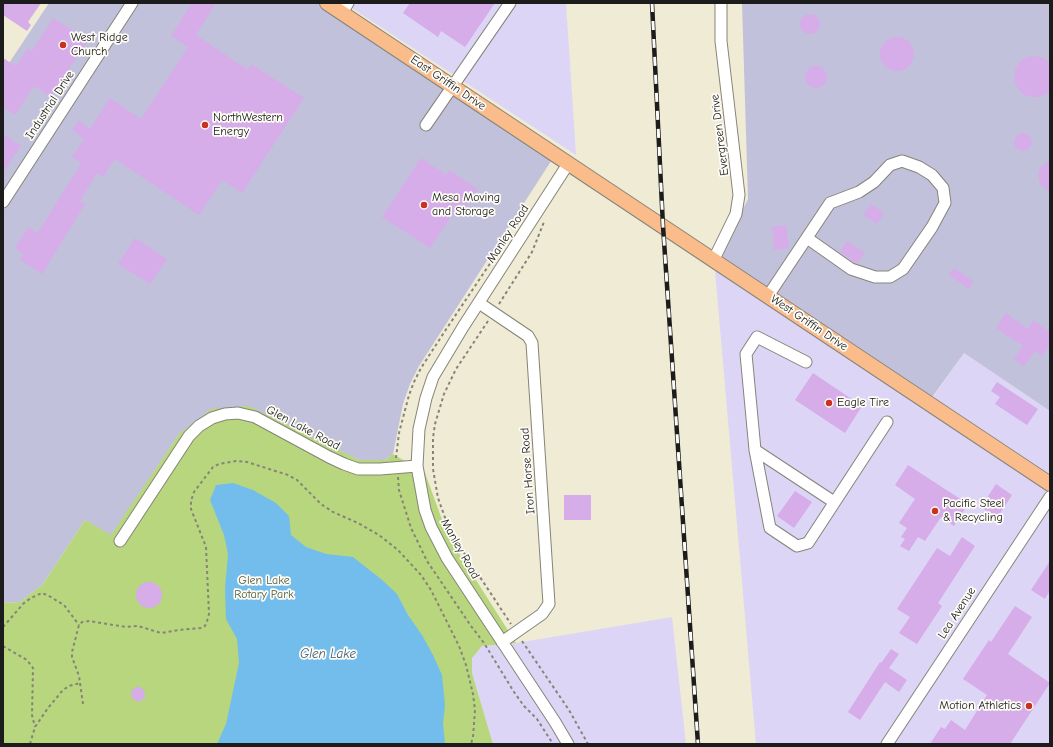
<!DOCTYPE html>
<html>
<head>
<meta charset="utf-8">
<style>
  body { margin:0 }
  #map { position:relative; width:1053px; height:747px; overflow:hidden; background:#f0ebd4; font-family:"Comic Neue",sans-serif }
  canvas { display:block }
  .frame { position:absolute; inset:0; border:4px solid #1c1c1c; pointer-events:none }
</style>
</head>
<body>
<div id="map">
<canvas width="1053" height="747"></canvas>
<div class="frame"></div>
</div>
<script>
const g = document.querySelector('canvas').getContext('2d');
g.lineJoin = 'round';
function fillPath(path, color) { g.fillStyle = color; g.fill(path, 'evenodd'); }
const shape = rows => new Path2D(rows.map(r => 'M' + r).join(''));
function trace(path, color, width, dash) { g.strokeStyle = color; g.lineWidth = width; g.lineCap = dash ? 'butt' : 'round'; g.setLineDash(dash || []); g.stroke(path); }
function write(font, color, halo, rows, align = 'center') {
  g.font = font + ' "Comic Neue",sans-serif'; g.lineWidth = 3.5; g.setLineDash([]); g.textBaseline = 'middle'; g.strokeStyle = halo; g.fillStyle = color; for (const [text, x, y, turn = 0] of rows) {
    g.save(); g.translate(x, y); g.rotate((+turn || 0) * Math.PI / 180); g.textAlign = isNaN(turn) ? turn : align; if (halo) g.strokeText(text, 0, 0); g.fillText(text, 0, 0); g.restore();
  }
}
fillPath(shape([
  [344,3,566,3,576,155],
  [714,259,929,403,964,353,1050,411,1050,744,756,744],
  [672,617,686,744,493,744,472,673,472,657,482,646,516,643]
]), '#ddd5f6');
fillPath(shape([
  [49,3,327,3,555,155,419,366,410,384,403,404,393,454,385,460,359,460,321,442,179,434,111,536,85,520,43,584,20,602,3,603,3,72],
  [742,3,1050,3,1050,411,964,353,928,403,714,259,732,230,748,199]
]), '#c2c1dc');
fillPath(shape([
  [249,406,359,460,385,460,393,454,425,473,448,536,516,643,482,646,472,658,472,673,493,744,3,744,3,603,20,602,43,584,85,520,111,535,179,434,211,409]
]), '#b7d67d');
fillPath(shape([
  [233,483,253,490,276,503,289,516,291,535,306,547,326,554,353,557,381,579,397,594,408,615,422,635,433,655,442,675,445,705,443,724,445,744,217,744,226,724,239,663,237,639,226,619,225,588,228,554,224,535,210,500,216,485]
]), '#73bdec');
fillPath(shape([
  [3,3,41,3,28,22,31,25,27,31,3,15],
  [192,3,216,3,196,35,248,70,251,64,304,98,242,193,222,180,199,215,115,159,103,177,97,173,80,201,85,204,42,274,20,260,23,254,15,248,28,227,38,233,81,163,72,157,84,139,72,130,79,120,90,129,110,98,141,119,188,47,171,36],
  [410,3,495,3,465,47,441,31,438,37,403,13],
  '800 24a10 10 0 1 1 20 0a10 10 0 1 1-20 0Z',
  [53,18,88,40,51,97,34,86,15,115,3,107,3,58,16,66,28,48,32,51],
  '880 54a17 17 0 1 1 34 0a17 17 0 1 1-34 0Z',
  [1032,56,1040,57,1047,60,1050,63,1050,90,1047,93,1040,97,1031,97,1023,94,1017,87,1014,79,1015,70,1019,63,1025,58],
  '805 77a11 11 0 1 1 22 0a11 11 0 1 1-22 0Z',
  '1014 142a9 9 0 1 1 18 0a9 9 0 1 1-18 0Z',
  [3,134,21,146,3,172],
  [421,158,446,175,449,170,478,189,466,207,460,203,430,248,382,217],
  [1050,161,1050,192,1040,184,1038,174,1040,168,1044,164],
  [871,204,884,213,877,224,863,215],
  [786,225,789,248,774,250,772,227],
  [135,238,167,259,150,284,118,264],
  [847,241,865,253,857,264,840,252],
  [954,268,974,282,969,289,949,275],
  [1006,313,1028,329,1033,320,1050,332,1050,345,1042,356,1035,351,1024,366,1014,359,1023,346,996,328],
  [813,373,862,406,845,433,795,400],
  [997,382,1038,409,1027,425,995,404,1000,397,991,391],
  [908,465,968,504,954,526,941,517,925,541,918,537,909,551,900,546,905,539,901,537,907,528,899,523,915,499,895,485],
  [996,484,1012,495,997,518,981,507],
  [795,491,812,502,794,528,777,516],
  [564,495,591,495,591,520,564,520],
  [962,537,975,546,938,603,942,606,917,644,899,633,910,617,897,609,937,548,950,556],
  [1050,561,1050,590,1045,599,1031,590],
  '136 595a13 13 0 1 1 26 0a13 13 0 1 1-26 0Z',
  [1015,606,1032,617,1008,654,1050,683,1010,744,930,744,941,727,945,729,951,720,965,730,987,695,963,679,989,640,991,642],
  [891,649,899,654,889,668,907,680,899,692,885,682,860,720,848,712,880,662,881,663],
  [138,686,144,690,145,698,138,702,132,698,131,691]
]), '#d6ace9');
const minor = shape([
  [342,13,348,3],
  [426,125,510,3],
  [3,202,132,3],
  [714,259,736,214,739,195,721,41,721,3],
  [768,296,830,203,859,192,874,182,890,165,902,161,919,167,932,175,943,188,945,203,932,227,903,269,890,277,875,277,851,269,807,238],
  [479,303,528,336,532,343,549,604,542,614,502,642],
  [806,362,757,337,746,354,755,450,770,528,797,546,808,543,887,422],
  [755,450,834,502],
  [120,541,189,436,199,426,212,418,225,414,238,413,255,417,329,457,344,464,358,469,380,469,417,466],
  [568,744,555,722,447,558,431,527,425,510,417,466,419,429,426,398,433,377,463,327,568,164],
  [887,744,1050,497]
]);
const major = shape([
  [327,3,1050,484]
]);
trace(minor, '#868478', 13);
trace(major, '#868478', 16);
trace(shape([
  [499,304,532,252,544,222],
  [488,321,456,369,444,394,435,424,433,438,433,469,438,498,448,526,466,556,511,624],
  [396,458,399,433,409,395,414,382,421,368,445,331,511,232],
  [398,477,399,490,411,528,427,561,471,626,484,643,514,692,524,706,537,719,553,744],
  [3,627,24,603,31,598,42,593,49,596,64,605,79,625],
  [522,641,569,710,588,744],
  [3,646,27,660,33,668,32,715,35,727],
  [83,704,79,676,72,657,72,652,79,625,82,622,89,621,126,627,138,626,161,633,179,630,202,628,205,626,207,621,209,614,206,547,191,509,191,501,194,492,213,467,219,464,236,461,247,462,288,475,297,480,321,504,333,512,358,523,379,535,398,550,421,575,431,590,459,646,466,665,473,694,475,710,473,737,471,744],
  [30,744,35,727,48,708,63,690,69,686,80,683]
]), '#868478', 2, [3, 3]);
trace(minor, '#fff', 11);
trace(major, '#f9bc8a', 14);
const rail = shape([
  [652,3,663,226,698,744]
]);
trace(rail, '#1c1c1c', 4.5);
trace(rail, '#fdfcf7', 3, [9]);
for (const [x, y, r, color] of [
  [63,45,4,"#c8321e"],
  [205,125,4,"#c8321e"],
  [424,205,4,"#c8321e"],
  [829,403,4,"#c8321e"],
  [935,511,4,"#c8321e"],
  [1029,706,4,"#c8321e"]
]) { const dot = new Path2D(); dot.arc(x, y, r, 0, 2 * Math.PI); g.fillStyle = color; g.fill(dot); trace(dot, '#fdfcf7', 1.5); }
write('12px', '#1c1c1c', '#fdfcf7', [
  ["West Ridge",71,38],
  ["Church",71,52],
  ["NorthWestern",213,118],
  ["Energy",213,132],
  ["Mesa Moving",432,198],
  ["and Storage",432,212],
  ["Eagle Tire",837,403],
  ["Pacific Steel",943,504],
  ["& Recycling",943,518],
  ["Motion Athletics",1021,706,"right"]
], 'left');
write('12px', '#1c1c1c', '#fdfcf7', [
  ["East Griffin Drive",448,83,34],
  ["Industrial Drive",50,105,-57],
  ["Evergreen Drive",720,135,-97],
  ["Manley Road",508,234,-57],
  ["West Griffin Drive",809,323,34],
  ["Glen Lake Road",303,428,28],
  ["Iron Horse Road",528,471,-94],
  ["Manley Road",460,549,61],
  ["Lea Avenue",957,613,-57]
]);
write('12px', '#525d3e', '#fdfcf7', [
  ["Glen Lake",264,581],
  ["Rotary Park",264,595]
]);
write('italic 13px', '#3f5c6f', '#fdfcf7', [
  ["Glen Lake",328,654]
]);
</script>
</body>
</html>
